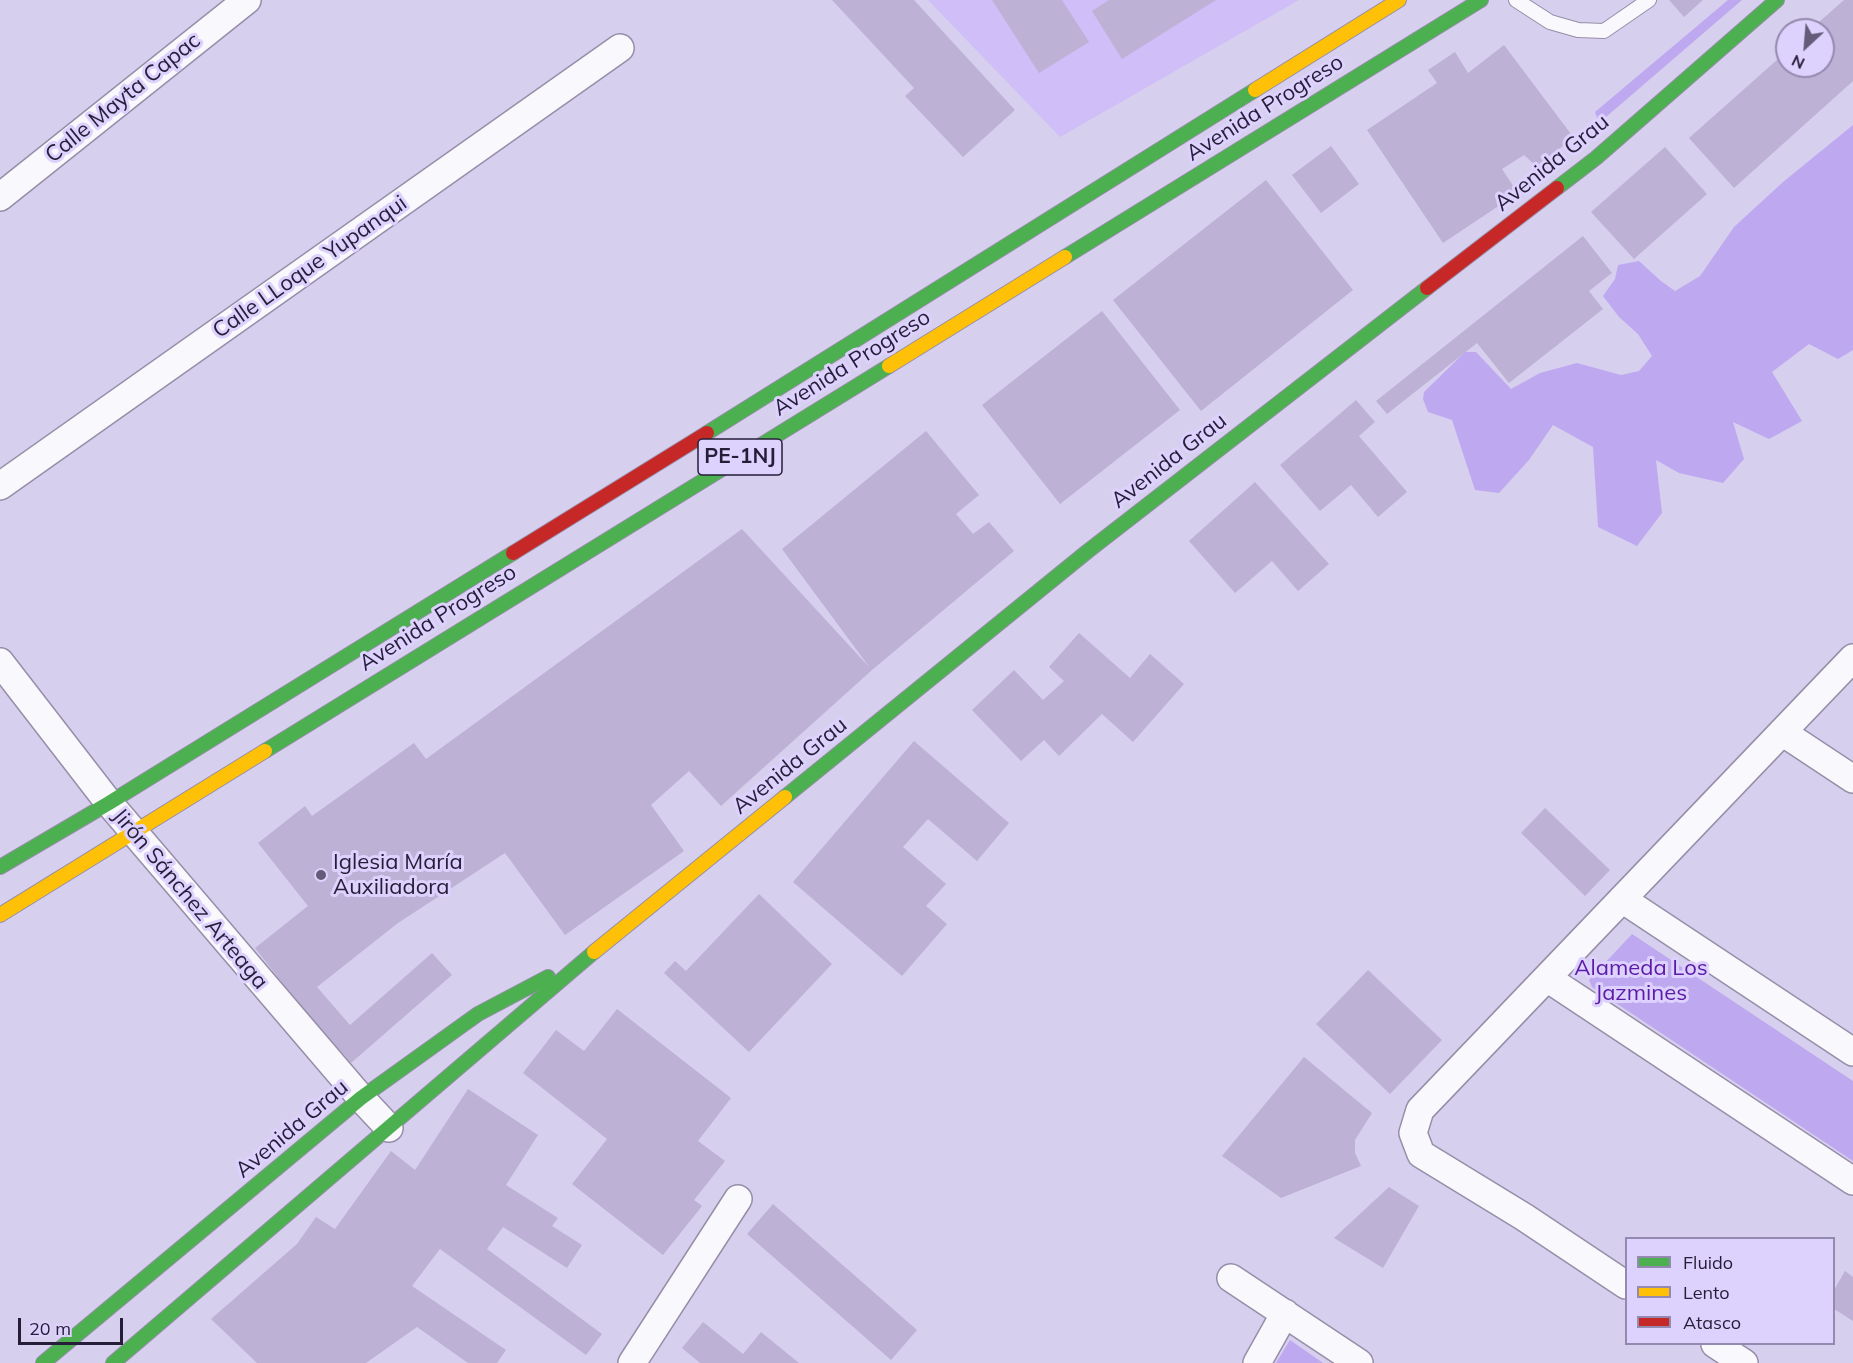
<!DOCTYPE html>
<html>
<head>
<meta charset="utf-8">
<style>
  body { margin:0 }
  #map { position:relative; width:1853px; height:1363px; overflow:hidden; background:#d7cfee; font-family:Mulish,sans-serif }
  canvas { display:block }
  .legend { position:absolute; left:1625px; top:1237px; width:210px; height:108px; box-sizing:border-box; background:#ddd1fd; border:2px solid #9489ae; margin:0; padding:8px 10px; list-style:none; font-size:18px; color:#261d38 }
  .legend li { display:flex; align-items:center; gap:12px; height:30px }
  .legend b { width:30px; border:2px solid #9489ae }
  .north { position:absolute; left:1775px; top:18px; width:60px; height:60px; box-sizing:border-box; background:#ddd1fd; border:2px solid #9489ae; border-radius:50%; rotate:206deg; font-size:16px; font-weight:700; line-height:24px; text-align:center; color:#261d38 }
  .north::after { content:''; display:block; margin:auto; width:21px; height:27px; background:#645b78; clip-path:polygon(50% 0,100% 100%,50% 72%,0 100%) }
  .scale { position:absolute; left:18px; top:1318px; width:105px; height:27px; box-sizing:border-box; border:3px solid #261d38; border-top:0; padding-left:8px; font-size:18px; line-height:21px; white-space:nowrap; color:#261d38; -webkit-text-stroke:4px #ddd1fd; paint-order:stroke }
</style>
</head>
<body>
<div id="map">
<canvas width="1853" height="1363"></canvas>
<ul class="legend">
<li><b style="height:8px;background:#4caf50"></b>Fluido</li>
<li><b style="height:8px;background:#ffc107"></b>Lento</li>
<li><b style="height:8px;background:#c62828"></b>Atasco</li>
</ul>
<div class="north">N</div>
<div class="scale">20 m</div>
</div>
<script>
const g = document.querySelector('canvas').getContext('2d');
g.lineJoin = 'round';
function fillPath(path, color) { g.fillStyle = color; g.fill(path, 'evenodd'); }
const shape = rows => new Path2D(rows.map(r => 'M' + r).join(''));
function trace(path, color, width, dash) { g.strokeStyle = color; g.lineWidth = width; g.lineCap = dash ? 'butt' : 'round'; g.setLineDash(dash || []); g.stroke(path); }
function write(font, color, halo, rows, align = 'center') {
  g.font = font + ' Mulish,sans-serif'; g.lineWidth = 6; g.setLineDash([]); g.textBaseline = 'middle'; g.strokeStyle = halo; g.fillStyle = color; for (const [text, x, y, turn = 0] of rows) {
    g.save(); g.translate(x, y); g.rotate((+turn || 0) * Math.PI / 180); g.textAlign = isNaN(turn) ? turn : align; if (halo) g.strokeText(text, 0, 0); g.fillText(text, 0, 0); g.restore();
  }
}
fillPath(shape([
  [928,0,1299,0,1060,137]
]), '#cfbef7');
fillPath(shape([
  [1728,0,1742,0,1599,123,1595,112],
  [1853,125,1853,350,1838,359,1809,344,1772,372,1802,421,1769,439,1733,422,1744,459,1723,483,1679,473,1656,460,1662,513,1637,546,1598,527,1593,447,1553,425,1529,460,1499,493,1475,490,1452,420,1428,412,1423,399,1424,392,1465,352,1476,352,1511,389,1540,373,1577,363,1621,375,1639,371,1652,356,1638,334,1619,317,1603,296,1615,279,1618,265,1639,261,1661,281,1675,291,1700,276,1734,227,1783,182],
  [1632,934,1853,1081,1853,1161,1592,987,1589,980],
  [1290,1340,1323,1363,1276,1363]
]), '#bea8f0');
fillPath(shape([
  [832,0,914,0,1015,110,963,157,905,96,914,88],
  [992,0,1062,0,1089,42,1039,73],
  [1109,0,1216,0,1122,59,1092,11],
  [1669,0,1703,0,1684,17],
  [1844,0,1853,0,1853,81,1734,188,1689,138,1787,51,1787,66,1823,66,1823,30,1810,30],
  [1504,45,1574,138,1536,166,1524,155,1502,169,1518,193,1443,243,1367,130,1437,83,1428,70,1455,52,1468,73],
  [1331,146,1359,184,1321,213,1292,175],
  [1665,147,1707,194,1634,259,1591,212],
  [1266,180,1353,290,1201,411,1113,300],
  [1583,236,1612,273,1589,291,1603,309,1509,383,1477,343,1387,414,1376,401],
  [1102,311,1180,410,1060,504,982,405],
  [1356,400,1375,422,1359,436,1407,492,1378,517,1351,485,1320,511,1280,465],
  [926,431,979,495,956,514,973,534,989,522,1014,551,872,670,721,806,689,771,651,805,684,851,565,935,505,853,398,923,317,987,350,1025,432,953,452,975,351,1063,297,1002,255,948,308,906,258,843,305,806,312,816,414,743,426,759,742,529,870,668,782,549],
  [1255,482,1329,564,1298,591,1272,561,1235,593,1189,541],
  [1079,633,1130,678,1150,654,1184,684,1133,742,1102,714,1059,756,1044,740,1021,761,972,710,1014,670,1043,700,1064,681,1049,667],
  [914,741,1009,823,977,861,928,819,903,847,946,884,926,906,947,924,902,976,793,882],
  [1545,808,1610,870,1585,896,1521,833],
  [759,894,832,964,749,1052,664,973,675,961,686,971],
  [1368,970,1442,1040,1390,1094,1316,1024],
  [617,1009,731,1098,698,1141,725,1161,694,1200,702,1206,663,1255,572,1184,607,1139,523,1073,556,1030,584,1051],
  [1304,1057,1372,1113,1355,1140,1355,1153,1361,1166,1281,1198,1222,1156],
  [468,1089,538,1135,506,1185,558,1218,552,1226,582,1245,567,1268,503,1227,487,1249,602,1334,586,1355,440,1249,412,1286,506,1350,497,1363,468,1363,417,1327,366,1363,257,1363,211,1319,297,1244,316,1217,335,1229,391,1151,415,1170],
  [1389,1187,1419,1206,1383,1268,1334,1238],
  [773,1204,917,1330,891,1360,747,1234],
  [1845,1271,1853,1277,1853,1321,1834,1309,1834,1290],
  [703,1322,743,1354,761,1332,799,1363,700,1363,682,1348]
]), '#bdb1d6');
const lane = shape([
  [1516,0,1550,22,1578,30,1604,31,1649,0]
]);
const street = shape([
  [0,197,247,0],
  [0,486,620,48],
  [0,662,109,803,361,1098,389,1128],
  [1782,732,1853,779],
  [1622,899,1853,1052],
  [1547,978,1853,1181],
  [1231,1278,1359,1363],
  [1626,1285,1524,1217,1421,1154,1413,1133,1420,1110,1853,658],
  [1715,1344,1744,1363],
  [632,1363,738,1199],
  [1257,1363,1285,1313]
]);
const fast = shape([
  [1557,188,1596,158,1777,0],
  [1065,257,1481,0],
  [707,433,1255,90],
  [265,751,889,366],
  [785,797,1088,551,1427,288],
  [0,867,109,803,513,553],
  [43,1363,361,1098,478,1014,548,977],
  [113,1363,594,952]
]);
const slow = shape([
  [1255,90,1399,0],
  [889,366,1065,257],
  [0,915,265,751],
  [594,952,785,797]
]);
const jam = shape([
  [1427,288,1557,188],
  [513,553,707,433]
]);
trace(lane, '#968ea8', 16);
trace(street, '#968ea8', 30);
trace(fast, '#968ea8', 16);
trace(slow, '#968ea8', 16);
trace(jam, '#968ea8', 16);
trace(lane, '#f9f8fc', 14);
trace(street, '#f9f8fc', 27);
trace(fast, '#4caf50', 14);
trace(slow, '#ffc107', 14);
trace(jam, '#c62828', 14);
for (const [x, y, r, color] of [
  [321,875,6,"#645b78"]
]) { const dot = new Path2D(); dot.arc(x, y, r, 0, 2 * Math.PI); g.fillStyle = color; g.fill(dot); trace(dot, '#ddd1fd', 2); }
for (const [x, y, w] of [
  [740,457,84]
]) { const box = new Path2D(); box.roundRect(x - w / 2, y - 18, w, 36, 4.5); g.fillStyle = '#ddd1fd'; g.fill(box); trace(box, '#261d38', 1.5); }
write('bold 21px', '#261d38', null, [
  ["PE-1NJ",740,457]
]);
write('22px', '#261d38', '#ddd1fd', [
  ["Calle Mayta Capac",123,98,-39],
  ["Avenida Progreso",1265,108,-32],
  ["Avenida Grau",1552,163,-39],
  ["Calle LLoque Yupanqui",310,267,-35],
  ["Avenida Progreso",852,363,-32],
  ["Avenida Grau",1169,461,-38],
  ["Avenida Progreso",438,618,-32],
  ["Avenida Grau",790,766,-39],
  ["Jirón Sánchez Arteaga",190,899,50],
  ["Avenida Grau",292,1129,-40]
]);
write('22px', '#261d38', '#ddd1fd', [
  ["Iglesia María",333,862],
  ["Auxiliadora",333,887]
], 'left');
write('22px', '#5b1ba6', '#ddd1fd', [
  ["Alameda Los",1641,968],
  ["Jazmines",1641,993]
]);
</script>
</body>
</html>
